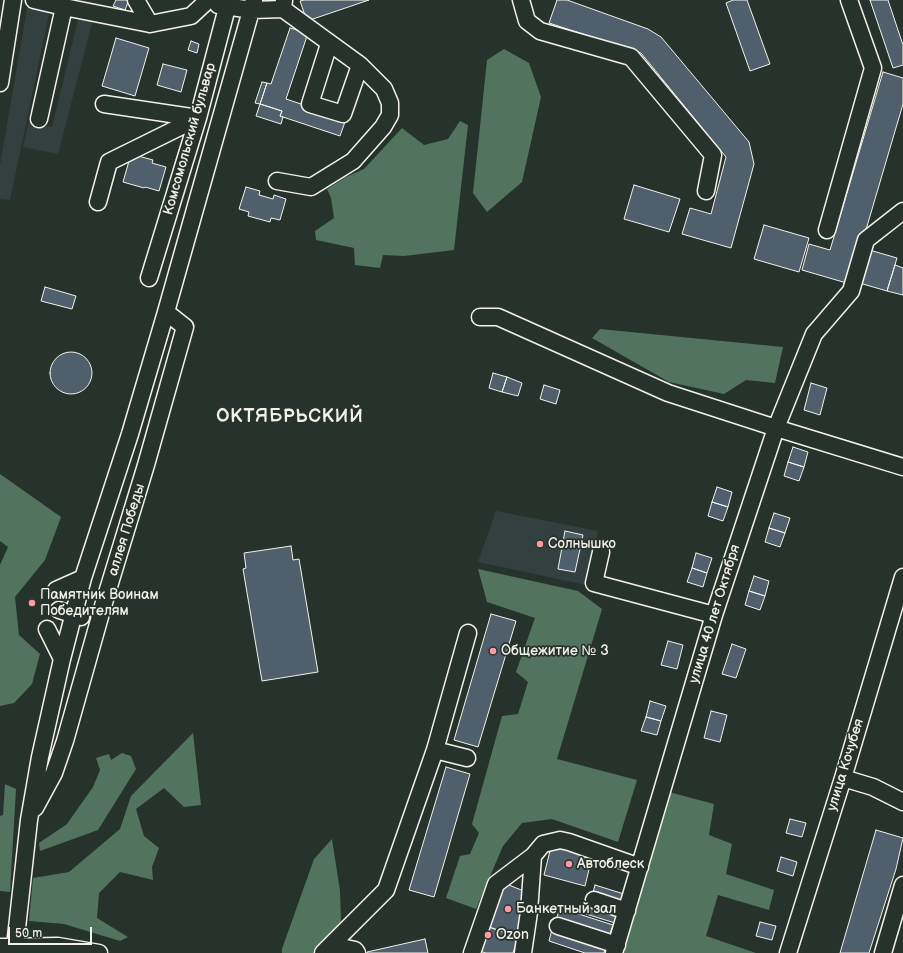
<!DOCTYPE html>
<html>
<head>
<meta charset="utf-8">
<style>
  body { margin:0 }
  #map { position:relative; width:903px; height:953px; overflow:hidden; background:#26332d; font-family:"Balsamiq Sans",sans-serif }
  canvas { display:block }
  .scale { position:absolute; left:8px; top:927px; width:84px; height:18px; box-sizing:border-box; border:2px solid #f4f1e8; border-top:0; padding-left:5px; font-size:12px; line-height:14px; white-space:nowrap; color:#f4f1e8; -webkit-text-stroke:3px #26332d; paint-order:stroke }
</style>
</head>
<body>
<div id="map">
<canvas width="903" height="953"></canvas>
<div class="scale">50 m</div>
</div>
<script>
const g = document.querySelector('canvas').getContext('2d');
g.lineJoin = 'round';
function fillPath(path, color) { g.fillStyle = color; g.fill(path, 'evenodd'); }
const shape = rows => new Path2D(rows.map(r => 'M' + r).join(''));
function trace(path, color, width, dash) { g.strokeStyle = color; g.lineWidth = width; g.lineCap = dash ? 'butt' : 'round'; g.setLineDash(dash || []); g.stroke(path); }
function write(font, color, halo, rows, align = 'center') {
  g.font = font + ' "Balsamiq Sans",sans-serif'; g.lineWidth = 3.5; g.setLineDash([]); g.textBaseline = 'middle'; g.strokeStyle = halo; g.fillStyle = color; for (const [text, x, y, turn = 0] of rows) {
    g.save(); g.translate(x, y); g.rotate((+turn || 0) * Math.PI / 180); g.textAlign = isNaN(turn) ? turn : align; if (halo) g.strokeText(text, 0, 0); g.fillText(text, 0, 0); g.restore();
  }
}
fillPath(shape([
  [28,3,50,9,10,200,0,199,0,165],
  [79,16,93,19,58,154,23,147,29,122,52,127],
  [496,511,598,531,586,585,478,562]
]), '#324040');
fillPath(shape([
  [504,49,529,63,541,97,522,182,487,212,473,193,487,60],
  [460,121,468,125,454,250,404,256,383,255,380,268,355,265,354,248,316,240,315,231,334,218,331,198,327,189,346,177,364,169,402,128,424,145,448,139],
  [600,329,783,347,775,383,746,380,724,394,669,382,592,338],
  [0,474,61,517,45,560,15,597,19,635,40,654,32,684,14,703,0,706,0,565,8,547,0,541],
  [478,569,578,591,602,609,557,759,637,780,618,842,552,819,522,823,503,846,476,909,446,898,460,856,470,854,479,833,472,824,502,716,518,714,528,682,516,672,535,618,487,602],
  [193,733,201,805,184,807,164,788,136,809,144,836,159,848,152,867,153,880,120,872,99,893,97,918,128,937,120,941,64,924,29,921,33,878,69,872,120,829,131,796],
  [122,753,131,756,136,769,98,830,40,851,39,843,67,824,93,787,100,770,96,758,109,754,111,760],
  [5,784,16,789,10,892,0,891,0,816,3,815],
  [669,792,714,804,709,835,732,844,726,874,774,890,769,910,718,895,706,936,756,953,620,953],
  [332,839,340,891,341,922,315,953,282,953,282,949,314,859]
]), '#52735d');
const building = shape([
  [116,0,129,0,125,10,113,6,116,0],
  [304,0,369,0,307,21,300,1,304,0],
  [557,0,567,0,648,29,661,37,749,142,754,164,731,248,682,234,690,208,711,214,726,157,641,53,549,23,557,0],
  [733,0,747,0,770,64,750,71,726,3,733,0],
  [870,0,888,0,903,45,903,65,893,68,870,0],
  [290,28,308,33,286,99,346,119,340,136,280,116,282,111,260,104,267,83,271,84,290,28],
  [116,38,149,48,135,96,102,86,116,38],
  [191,41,199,44,197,53,188,50,191,41],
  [163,64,187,70,181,92,157,85,163,64],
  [883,72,903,78,903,104,850,284,802,270,809,244,830,250,883,72],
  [262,82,267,83,260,104,282,111,280,116,283,117,281,124,256,116,260,104,255,103,262,82],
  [131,154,153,160,152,163,166,167,159,191,145,187,144,188,123,182,131,154],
  [634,185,680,199,669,232,624,219,634,185],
  [246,187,260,191,259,195,273,199,274,195,286,199,280,220,271,218,270,222,248,216,249,212,239,209,246,187],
  [764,225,809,238,799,272,754,259,764,225],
  [866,249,897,258,887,291,856,282,866,249],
  [895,265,903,268,903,295,887,291,895,265],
  [45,287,76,296,72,309,41,301,45,287],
  '50 373a21 21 0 1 1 42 0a21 21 0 1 1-42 0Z',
  [493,373,507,377,502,392,489,388,493,373],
  [507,377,522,383,518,396,502,392,507,377],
  [811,383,827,388,820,415,804,410,811,383],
  [544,385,560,390,556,404,540,399,544,385],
  [793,447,808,452,804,467,788,462,793,447],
  [788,462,804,467,799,481,784,476,788,462],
  [717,487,732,492,728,507,712,502,717,487],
  [712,502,728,507,723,521,708,516,712,502],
  [774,513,790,518,785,533,769,528,774,513],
  [769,528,785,533,780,547,765,542,769,528],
  [565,531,583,535,575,572,558,569,565,531],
  [291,546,293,560,299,559,318,672,262,681,243,569,246,568,244,553,291,546],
  [696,553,712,558,707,573,692,568,696,553],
  [692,568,707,573,703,587,687,582,692,568],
  [754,576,769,581,765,596,749,591,754,576],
  [749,591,765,596,760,610,745,605,749,591],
  [491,614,516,621,478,747,454,740,491,614],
  [668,641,683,645,677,669,661,665,668,641],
  [732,644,746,649,736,678,722,674,732,644],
  [650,701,666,706,661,721,646,717,650,701],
  [711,711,727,715,720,742,704,738,711,711],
  [646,717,661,721,657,735,641,731,646,717],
  [446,767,470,774,434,897,409,890,446,767],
  [790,819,806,823,802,837,786,833,790,819],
  [876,830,903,838,896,869,869,953,840,953,876,830],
  [552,843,593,853,585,886,544,875,552,843],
  [781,857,797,862,793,876,777,871,781,857],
  [501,882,529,893,518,937,486,926,501,882],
  [595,885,624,894,620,905,592,896,595,885],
  [590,902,618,912,615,923,586,914,590,902],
  [560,908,613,925,609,937,556,920,560,908],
  [760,922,776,926,772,940,756,936,760,922],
  [486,926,518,937,513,953,486,953,479,951,486,926],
  [552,929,606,946,604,953,585,953,549,941,552,929],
  [425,939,428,953,367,953,367,952,425,939]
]);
fillPath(building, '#4f606c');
trace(building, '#f4f1e8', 1);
const minor = shape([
  [34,0,64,7,150,24,191,16,205,3],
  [136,0,150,24],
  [521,0,527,21,540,31,631,57,713,155,706,191],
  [218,5,252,10,283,9,284,0],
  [329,44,310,104,343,114,360,65],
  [0,83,13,0],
  [104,104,198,118],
  [39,119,64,7],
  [277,181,311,187,353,161,383,127,390,115,390,103,384,89,360,65,283,9],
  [98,202,109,162,198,118],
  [827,230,873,68,849,0],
  [149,278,198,118,229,0],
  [480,317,498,317,668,393,776,428,903,467],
  [601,552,594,583,714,615],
  [56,590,83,578],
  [59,610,81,617],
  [47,629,62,659],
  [435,750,467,758],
  [843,778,873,787,903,802],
  [35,808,54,773,65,741,103,606,146,465,185,327,166,312],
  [594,900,627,911],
  [558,926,617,945],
  [332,945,355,950,357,953],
  [15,946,29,820,40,757,62,659,83,578,130,434,166,312,254,0],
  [0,947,58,946,99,953],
  [323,953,386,890,435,750,468,633],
  [472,953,496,884,533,856],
  [523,953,529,912,533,856,543,844,560,840,569,842,640,867],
  [614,953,714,615,776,428,814,334,851,291,866,240,903,211],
  [788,953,843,778,903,577],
  [883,953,903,885]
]);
trace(minor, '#f4f1e8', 19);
trace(minor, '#26332d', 16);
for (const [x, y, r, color] of [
  [540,544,4,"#ff9aa2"],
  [32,603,4,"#ff9aa2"],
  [493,651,4,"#ff9aa2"],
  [569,864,4,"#ff9aa2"],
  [508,909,4,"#ff9aa2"],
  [488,935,4,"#ff9aa2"]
]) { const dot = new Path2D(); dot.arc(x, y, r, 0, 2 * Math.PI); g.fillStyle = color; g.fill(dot); trace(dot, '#26332d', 1.5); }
write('14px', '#f4f1e8', '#26332d', [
  ["Комсомольский бульвар",190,139,-74],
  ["аллея Победы",127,530,-73],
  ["улица 40 лет Октября",715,614,-73],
  ["улица Кочубея",846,765,-73]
]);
write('14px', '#f4f1e8', '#26332d', [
  ["Солнышко",548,544],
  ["Памятник Воинам",40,595],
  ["Победителям",40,611],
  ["Общежитие № 3",501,651],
  ["Автоблеск",577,864],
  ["Банкетный зал",516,909],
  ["Ozon",496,935]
], 'left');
g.letterSpacing = '1px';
write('bold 18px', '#f4f1e8', '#26332d', [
  ["ОКТЯБРЬСКИЙ",290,417]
]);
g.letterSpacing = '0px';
</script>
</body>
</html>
